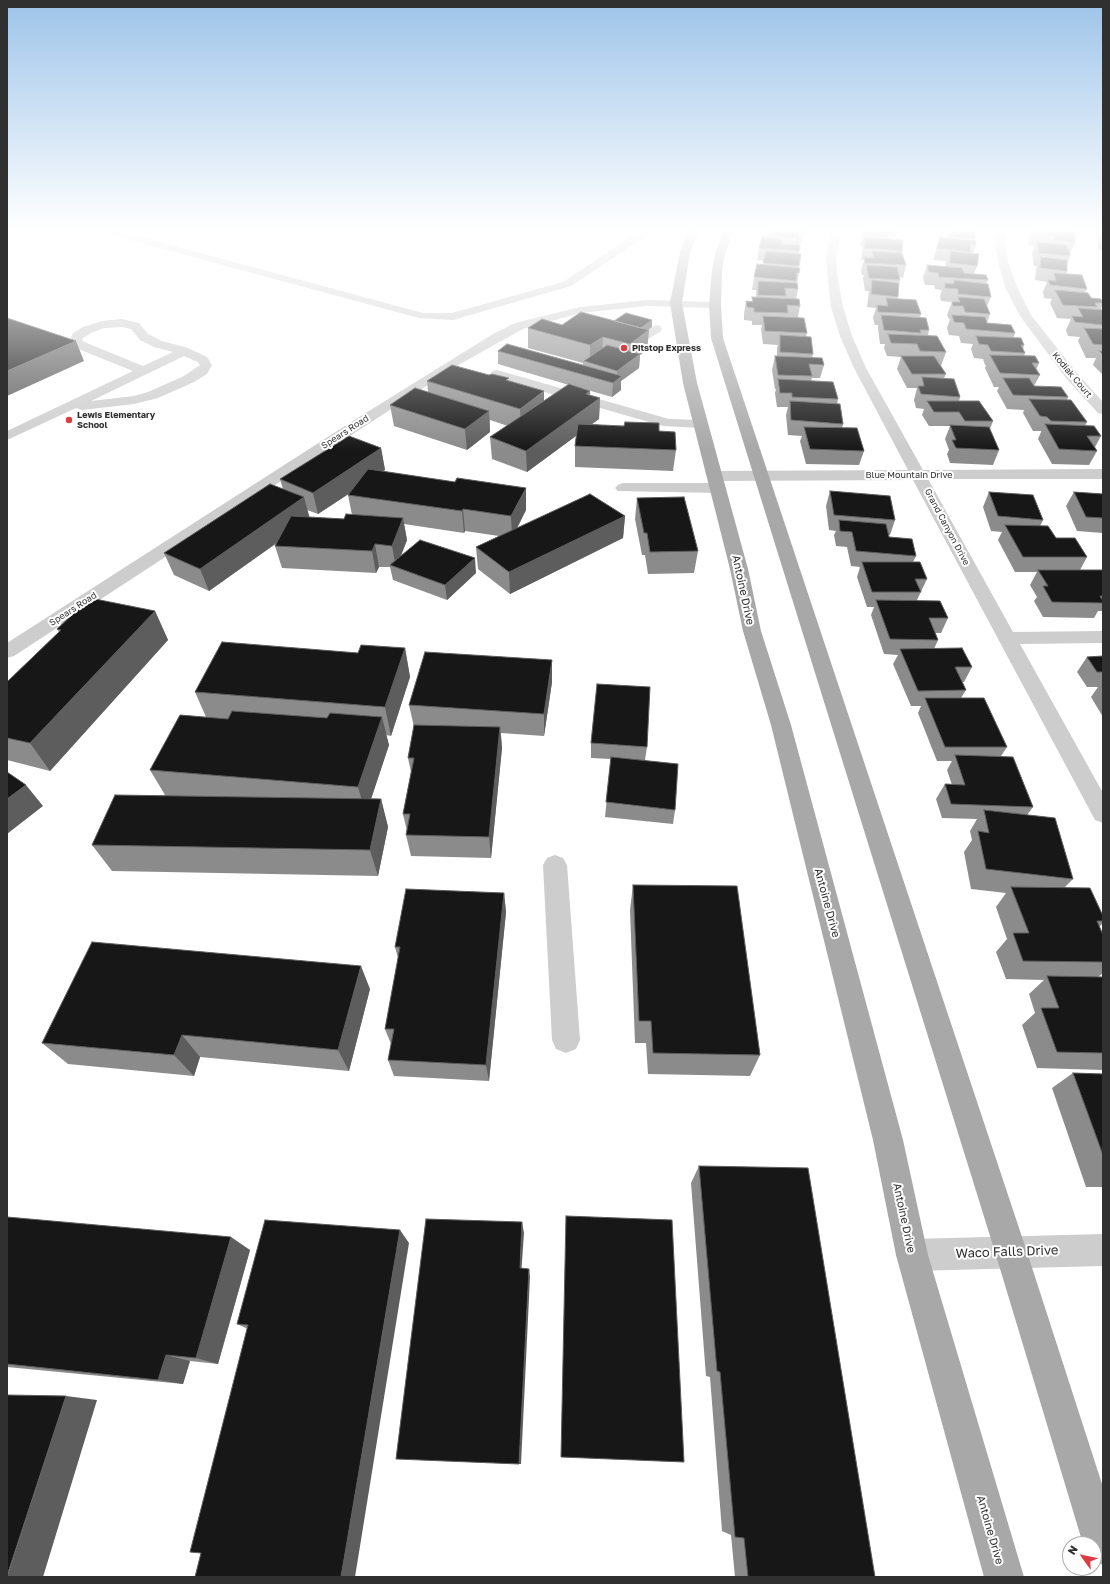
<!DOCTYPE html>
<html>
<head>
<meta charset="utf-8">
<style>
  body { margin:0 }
  #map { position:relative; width:1110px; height:1584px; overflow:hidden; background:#fff; font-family:"Golos Text",sans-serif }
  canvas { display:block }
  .frame { position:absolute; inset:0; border:8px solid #303030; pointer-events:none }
  .north { position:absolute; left:1062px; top:1536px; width:40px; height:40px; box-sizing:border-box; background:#fff; border:1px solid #acacac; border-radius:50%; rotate:303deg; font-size:11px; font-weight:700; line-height:16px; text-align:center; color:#303030 }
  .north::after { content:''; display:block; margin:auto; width:14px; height:18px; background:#dc3d42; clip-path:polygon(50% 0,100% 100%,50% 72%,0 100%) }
</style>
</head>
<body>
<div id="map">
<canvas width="1110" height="1584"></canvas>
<div class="frame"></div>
<div class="north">N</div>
</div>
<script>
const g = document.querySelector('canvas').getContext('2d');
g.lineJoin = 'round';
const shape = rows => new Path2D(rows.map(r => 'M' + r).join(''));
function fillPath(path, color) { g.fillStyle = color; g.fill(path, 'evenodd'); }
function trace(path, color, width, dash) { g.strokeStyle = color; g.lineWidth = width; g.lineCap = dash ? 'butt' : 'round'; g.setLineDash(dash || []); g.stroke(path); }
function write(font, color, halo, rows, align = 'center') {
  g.font = font + ' "Golos Text",sans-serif'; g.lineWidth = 4; g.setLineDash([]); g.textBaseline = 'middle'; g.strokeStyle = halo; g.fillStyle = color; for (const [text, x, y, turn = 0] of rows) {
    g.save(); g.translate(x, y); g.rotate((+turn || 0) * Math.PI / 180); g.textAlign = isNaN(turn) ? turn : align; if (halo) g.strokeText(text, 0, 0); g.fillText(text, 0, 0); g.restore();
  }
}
fillPath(shape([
  [91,228,108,228,423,313,452,313,563,282,644,228,657,229,571,286,453,320,419,318,93,230,91,228],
  [831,228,841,228,836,257,838,280,843,307,852,336,866,368,923,470,1103,469,1103,479,928,479,1013,632,1103,631,1103,643,1020,644,1103,793,1103,823,1095,820,913,480,715,481,710,479,707,476,710,473,715,471,908,470,854,368,840,336,831,307,828,280,826,257,831,228],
  [996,228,1006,228,1005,246,1009,265,1017,287,1031,315,1076,372,1103,402,1103,414,1098,413,1066,378,1020,316,1005,287,999,265,995,246,996,228],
  [647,300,715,302,721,305,715,308,647,306,580,313,523,329,460,364,14,656,7,658,7,643,348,424,493,334,515,323,580,307,647,300],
  [122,319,139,323,148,334,162,341,188,348,207,357,212,365,207,374,194,382,158,398,134,404,82,410,76,408,7,440,7,431,133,371,71,346,69,343,73,333,83,327,102,321,122,319],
  [122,327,131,329,140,340,154,347,173,352,143,366,82,341,83,338,91,333,104,328,122,327],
  [184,356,198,362,200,365,184,376,148,392,134,396,91,401,184,356],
  [656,325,660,326,662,329,660,332,639,344,617,338,615,335,621,331,637,336,656,325],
  [497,370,669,419,700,420,705,421,707,424,705,427,700,428,663,426,492,377,491,374,492,371,497,370],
  [623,483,718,483,723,485,726,488,723,491,718,493,618,491,615,488,618,485,623,483],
  [555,855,563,858,567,865,580,1040,576,1049,566,1053,556,1049,552,1040,543,865,547,858,555,855],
  [1103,1234,1103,1266,912,1271,901,1266,896,1255,901,1244,912,1239,1103,1234]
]), '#cdcdcd');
fillPath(shape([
  [690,228,700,228,690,252,682,303,697,383,748,569,761,631,791,725,903,1140,928,1255,1024,1577,984,1577,896,1255,873,1140,771,725,743,631,730,569,683,383,670,303,680,252,690,228],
  [724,228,734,228,725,254,722,270,721,305,723,338,1027,1252,1103,1487,1103,1565,1094,1561,1094,1544,1083,1544,995,1252,711,338,709,305,712,270,715,254,724,228]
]), '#a8a8a8');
fillPath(shape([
  [804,228,802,239,800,244,798,244,797,245,800,245,798,254,801,254,798,268,799,273,797,284,798,289,796,299,800,306,798,317,807,333,806,337,813,354,812,358,824,365,820,378,812,378,811,381,838,399,837,404,843,424,842,428,864,451,859,465,806,464,800,441,802,436,788,435,786,415,788,407,777,407,775,393,776,389,775,389,772,370,775,356,777,356,777,348,778,345,763,344,761,329,762,325,752,325,752,321,744,320,744,314,746,301,752,301,752,297,756,297,756,290,752,290,754,277,763,265,764,261,757,260,759,248,763,237,764,230],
  [866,228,898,228,895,237,888,236,888,239,902,251,902,253,906,265,903,278,899,277,900,280,899,284,897,299,921,314,920,317,929,330,928,335,946,352,941,366,946,374,944,378,960,397,959,401,993,421,990,429,999,450,993,465,950,463,947,454,949,450,945,439,950,426,929,426,922,415,924,409,916,408,914,400,917,388,907,388,897,369,901,357,887,356,884,348,885,344,880,344,878,328,878,325,875,325,873,318,876,308,867,307,869,291,865,291,863,278,864,275,862,275,861,270,864,260,861,260,863,247,860,246,863,234],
  [950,228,975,228,975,239,974,241,976,245,973,253,977,266,974,274,988,280,986,284,991,297,987,306,990,314,987,323,1015,333,1013,338,1024,345,1023,349,1025,353,1024,356,1039,363,1036,370,1040,375,1034,386,1068,397,1067,400,1087,422,1085,426,1101,436,1095,447,1097,451,1089,465,1052,464,1038,439,1041,432,1041,431,1033,431,1023,413,1024,410,1007,409,997,391,999,387,994,387,985,368,986,365,985,365,983,359,974,358,971,349,973,344,961,343,959,336,949,335,947,328,950,319,949,319,947,315,952,302,941,301,940,296,942,290,935,289,934,285,925,285,923,278,927,265,946,267,946,261,933,260,940,237,947,238],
  [1031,228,1074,228,1072,233,1075,242,1070,254,1070,256,1067,265,1067,271,1066,274,1087,289,1085,292,1091,298,1103,303,1103,304,1101,309,1103,310,1103,375,1093,365,1096,358,1086,358,1078,341,1080,337,1068,336,1066,330,1071,319,1057,318,1050,303,1052,299,1044,298,1043,292,1047,282,1035,280,1036,270,1037,266,1034,266,1032,254,1035,246,1028,245,1029,240,1030,237,1028,237],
  [1103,229,1103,250,1099,250,1098,240],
  [652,320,652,327,648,330,649,330,647,350,640,355,639,368,621,381,621,390,612,397,577,387,590,391,590,395,600,398,599,419,592,424,659,431,676,450,673,471,575,467,575,446,576,436,527,472,492,459,490,437,508,426,490,420,490,432,467,450,394,426,390,405,428,392,427,381,509,381,544,401,569,385,498,364,498,351,583,365,583,363,528,348,528,328,614,321],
  [381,448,385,470,382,471,526,510,517,528,625,516,623,538,510,594,478,569,476,547,499,536,465,531,464,533,404,524,407,540,401,556,476,573,447,600,393,580,390,567,379,567,376,573,282,568,275,546,277,543,209,591,174,575,164,553,283,489,280,479],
  [350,493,348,495,352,515,344,519,309,517,307,510,318,514],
  [830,491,895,520,890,535,888,535,889,537,916,556,913,562,927,579,917,600,948,618,941,633,935,633,938,640,934,649,972,667,964,682,962,682,966,690,961,698,1007,747,1001,756,1033,807,1027,815,1073,879,1065,887,1103,916,1103,923,1099,927,1103,935,1103,973,1098,977,1103,977,1103,1070,1037,1068,1022,1025,1035,1013,1029,994,1044,980,1006,979,996,952,1007,939,996,907,1006,893,971,889,964,852,972,840,970,831,977,819,942,818,936,799,945,784,952,785,947,770,952,761,937,761,918,713,921,706,911,706,893,664,898,655,884,654,871,615,874,607,867,607,857,577,860,567,851,566,847,547,836,546,834,535,836,531,829,530,826,506],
  [989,492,1043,520,1040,526,1056,538,1087,557,1080,570,1103,570,1103,611,1098,611,1094,618,1043,617,1034,601,1037,597,1030,585,1037,572,1015,572,998,540,1002,532,991,531,983,507],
  [1074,492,1103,494,1103,533,1077,531,1066,506],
  [637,498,698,551,694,573,648,574,645,555,642,555,635,519],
  [155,611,168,640,50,771,7,760,7,682,59,632,57,629],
  [405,648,410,677,391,736,386,735,389,745,371,799,381,799,388,827,378,876,112,871,92,845,165,795,150,770,206,717,195,692,358,653],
  [1103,656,1103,717,1091,697,1098,687,1087,687,1077,672,1087,657],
  [552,660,552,682,544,736,501,733,502,748,491,858,411,856,406,835,407,831,403,814,411,772,408,758,414,727,409,705],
  [591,743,647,747,645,760,675,810,673,824,605,817,611,759,591,758],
  [633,885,760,1055,750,1076,648,1074,646,1043,635,1043,630,910],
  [504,893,506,912,489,1081,394,1076,388,1060,391,1044,385,1029,398,958,395,947],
  [370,989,349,1071,200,1057,194,1076,68,1064,42,1043],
  [1073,1073,1103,1074,1103,1187,1086,1187,1052,1088],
  [699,1166,875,1577,735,1577,731,1535,722,1531,710,1377,706,1376,691,1183],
  [7,1217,250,1250,218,1364,190,1361,183,1384,7,1367],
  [409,1243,201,1553,248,1329,237,1324]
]), '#8b8b8b');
fillPath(shape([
  [804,228,802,239,800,244,802,232],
  [800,232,798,244,795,250,797,238],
  [652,320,652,327,636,337,637,331],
  [649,330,647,350,640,355,639,368,621,381,621,390,612,397,613,383,617,380,617,371,628,363,630,344],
  [603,337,602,357,590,363,590,345],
  [76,341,84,361,7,396,7,371],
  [544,391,544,412,521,430,520,409],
  [590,391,589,406,600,398,599,419,527,472,526,451,586,394],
  [489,411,490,432,467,450,465,429],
  [381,448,385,470,318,514,313,493],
  [526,488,526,510,512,538,511,516],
  [304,497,310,519,209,591,200,569],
  [463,509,465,531,464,533,462,511],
  [625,516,623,538,510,594,509,572],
  [403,518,407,540,396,568,392,546],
  [375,544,379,567,376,573,372,551],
  [475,558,476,573,447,600,445,585],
  [155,611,168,640,50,771,30,743],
  [405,648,410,677,391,736,385,707],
  [552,660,552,682,544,736,544,714],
  [382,717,389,745,366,814,358,787],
  [500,727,502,748,491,858,489,837],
  [26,785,43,806,7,834,7,799],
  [381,799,388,827,378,876,370,850],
  [504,893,506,912,489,1081,486,1065],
  [361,966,370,989,349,1071,338,1050],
  [182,1035,200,1057,194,1076,174,1055],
  [522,1222,524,1233,521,1276,520,1268],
  [400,1230,409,1243,355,1577,341,1577],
  [231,1237,250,1250,218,1364,196,1358],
  [529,1269,530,1277,521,1464,519,1464],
  [166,1355,190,1361,183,1384,158,1380],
  [66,1396,97,1400,43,1577,7,1577]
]), '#5d5d5d');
const building = shape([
  [765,228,804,228,802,232,800,232,797,238,770,235,772,231,764,230,765,228],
  [866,228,891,228,887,237,863,234,866,228],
  [951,228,975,228,975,239,951,236,951,228],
  [1033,228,1075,233,1075,242,1054,240,1054,236,1033,233,1033,228],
  [1053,228,1074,228,1073,231,1053,228],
  [762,237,782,239,781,244,800,245,799,251,759,248,762,237],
  [865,237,903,240,902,251,864,248,865,237],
  [940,237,976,241,976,245,971,244,970,252,937,248,940,237],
  [1037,242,1067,245,1070,256,1039,253,1037,242],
  [766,251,801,254,799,266,763,263,766,251],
  [872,251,902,253,906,265,865,263,864,257,874,258,872,251],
  [950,251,979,254,977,266,950,263,950,251],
  [1041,257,1067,260,1067,271,1040,268,1041,257],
  [757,264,800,268,799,273,797,273,796,281,754,277,757,264],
  [866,265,897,267,900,280,869,278,866,265],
  [927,265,962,268,964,273,986,275,988,280,939,277,938,273,929,272,927,265],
  [1054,273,1082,275,1087,289,1050,285,1048,280,1056,281,1054,273],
  [872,280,899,283,898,297,871,294,872,280],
  [954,280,988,284,991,297,958,294,958,289,945,288,945,283,954,284,954,280],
  [758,281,797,283,798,289,785,288,786,296,758,295,758,281],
  [1055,290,1088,293,1091,298,1101,299,1103,303,1095,303,1097,307,1063,305,1055,290],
  [752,297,799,299,800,306,787,305,788,313,754,312,754,308,747,307,746,301,753,302,752,297],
  [958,297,984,299,990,314,965,312,963,306,953,306,952,302,960,302,958,297],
  [886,298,916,300,921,314,878,312,877,305,888,306,886,298],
  [1078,308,1103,310,1103,325,1075,322,1072,316,1083,317,1078,308],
  [581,312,649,330,630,344,603,337,590,345,528,328,542,319,562,325,581,312],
  [626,313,652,320,641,328,614,321,626,313],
  [881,315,926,318,929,330,920,330,921,333,884,330,881,315],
  [952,315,985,317,987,323,1011,325,1015,333,966,329,964,323,954,322,952,315],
  [763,316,804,318,807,333,765,331,763,316],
  [7,318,76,341,7,371,7,318],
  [1084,328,1103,329,1103,345,1093,344,1084,328],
  [888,334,937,336,946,352,920,351,917,344,891,343,888,334],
  [780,335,811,337,813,354,780,352,780,335],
  [976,336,1021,338,1024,345,1021,345,1025,353,991,351,988,345,979,344,976,336],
  [507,344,622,376,613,383,498,351,507,344],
  [607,345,640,354,617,371,584,361,607,345],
  [1099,351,1103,351,1103,355,1099,351],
  [990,355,1035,356,1039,363,1032,363,1040,375,1000,373,990,355],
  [775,356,822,358,824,365,809,364,812,376,778,375,775,356],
  [901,356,934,356,946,374,912,374,901,356],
  [452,365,489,375,492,374,509,378,506,380,544,391,520,409,427,381,452,365],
  [922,377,954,379,960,397,921,394,918,386,924,386,922,377],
  [1003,378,1029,378,1034,386,1061,387,1068,397,1013,395,1003,378],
  [778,379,833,382,838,399,792,397,792,393,780,393,778,379],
  [569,384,590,391,586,394,600,398,526,451,490,437,569,384],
  [415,388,489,411,465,429,390,405,415,388],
  [1029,399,1071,400,1087,422,1051,421,1047,417,1040,416,1029,399],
  [790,401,840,404,843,424,791,420,790,401],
  [927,401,979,401,993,421,965,421,959,412,934,412,927,401],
  [625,422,659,423,659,431,675,432,676,450,575,446,578,424,624,426,625,422],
  [1045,424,1094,426,1101,436,1087,436,1097,451,1059,449,1045,424],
  [950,425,989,427,999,450,956,448,952,440,956,440,950,425],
  [804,427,857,428,864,451,810,449,804,427],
  [349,436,381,448,313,493,280,479,349,436],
  [368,469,455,482,457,478,526,488,511,516,463,509,462,511,348,495,368,469],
  [270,484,304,497,200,569,164,553,270,484],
  [830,491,890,496,895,520,834,515,830,491],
  [989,492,1033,495,1043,520,998,516,989,492],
  [1074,492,1103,494,1103,518,1086,517,1074,492],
  [590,494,625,516,509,572,476,547,590,494],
  [684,497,698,551,650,552,647,533,644,533,637,498,684,497],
  [346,514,403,518,392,546,375,544,372,551,275,546,291,516,344,519,346,514],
  [839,520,886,524,889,537,912,539,916,556,856,551,852,532,840,531,839,520],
  [1005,525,1048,526,1056,538,1075,538,1087,557,1023,557,1005,525],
  [420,540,475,558,445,585,390,565,420,540],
  [862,562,920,562,927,579,915,579,921,592,872,592,862,562],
  [1038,570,1103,570,1103,596,1100,596,1103,601,1103,603,1052,602,1043,586,1048,586,1038,570],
  [90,598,155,611,30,743,7,738,7,682,61,630,57,629,90,598],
  [876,600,940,601,948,618,929,618,938,640,890,639,876,600],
  [222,642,358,653,361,645,405,648,385,707,195,692,222,642],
  [962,648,972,667,955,667,966,690,918,691,900,649,962,648],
  [425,652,552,660,544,714,409,705,425,652],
  [1103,656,1103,672,1097,672,1087,657,1103,656],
  [597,684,650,687,647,747,591,743,597,684],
  [925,698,984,698,1007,747,945,747,925,698],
  [232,711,327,718,330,713,382,717,358,787,150,770,180,715,228,719,232,711],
  [414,725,500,727,489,837,406,835,410,814,403,814,414,758,408,758,414,725],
  [955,755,1013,757,1033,807,951,804,945,784,965,785,955,755],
  [611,757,678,764,675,810,606,802,611,757],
  [7,772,26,785,7,799,7,772],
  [115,795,381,799,370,850,92,845,115,795],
  [984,810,1055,818,1073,879,986,869,978,831,989,833,984,810],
  [633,885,737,886,760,1055,653,1053,651,1021,639,1021,633,885],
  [1011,887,1090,888,1103,916,1103,921,1097,921,1103,935,1103,962,1023,961,1013,933,1029,933,1011,887],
  [406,889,504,893,486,1065,388,1060,394,1029,385,1029,400,947,395,947,406,889],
  [92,942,361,966,338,1050,182,1035,174,1055,42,1043,92,942],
  [1047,976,1103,977,1103,1053,1057,1052,1041,1008,1059,1008,1047,976],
  [1073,1073,1103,1074,1103,1155,1073,1073],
  [699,1166,808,1168,875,1577,748,1577,744,1538,735,1537,720,1372,717,1371,699,1166],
  [566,1216,672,1220,684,1462,561,1457,566,1216],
  [7,1217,231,1237,196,1358,166,1355,158,1380,7,1364,7,1217],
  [426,1219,522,1222,520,1268,529,1269,519,1464,396,1459,426,1219],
  [265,1220,400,1230,341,1577,195,1577,201,1553,190,1552,248,1325,237,1324,265,1220],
  [7,1395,66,1396,7,1576,7,1395]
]);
fillPath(building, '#171717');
trace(building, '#5d5d5d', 1);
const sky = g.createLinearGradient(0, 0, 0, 450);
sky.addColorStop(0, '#9dc4e9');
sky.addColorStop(0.51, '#fff');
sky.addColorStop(1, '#ffffff00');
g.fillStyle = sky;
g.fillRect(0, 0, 1110, 450);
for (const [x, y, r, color] of [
  [624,348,4,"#dc3d42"],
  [69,420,4,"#dc3d42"]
]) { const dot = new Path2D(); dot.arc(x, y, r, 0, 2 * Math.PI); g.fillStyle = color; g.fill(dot); trace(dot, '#fff', 1.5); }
write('bold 9px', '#303030', '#fff', [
  ["Pitstop Express",632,348],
  ["Lewis Elementary",77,415],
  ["School",77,425]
], 'left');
write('9px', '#303030', '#fff', [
  ["Kodiak Court",1072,375,50],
  ["Spears Road",345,432,-33],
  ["Blue Mountain Drive",909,475],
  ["Grand Canyon Drive",947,527,62],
  ["Spears Road",73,609,-33]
]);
write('11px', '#303030', '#fff', [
  ["Antoine Drive",743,590,78],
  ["Antoine Drive",827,903,75],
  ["Antoine Drive",904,1218,78],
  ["Antoine Drive",990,1530,74]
]);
write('13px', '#303030', '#fff', [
  ["Waco Falls Drive",1007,1252,-2]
]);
</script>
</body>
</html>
